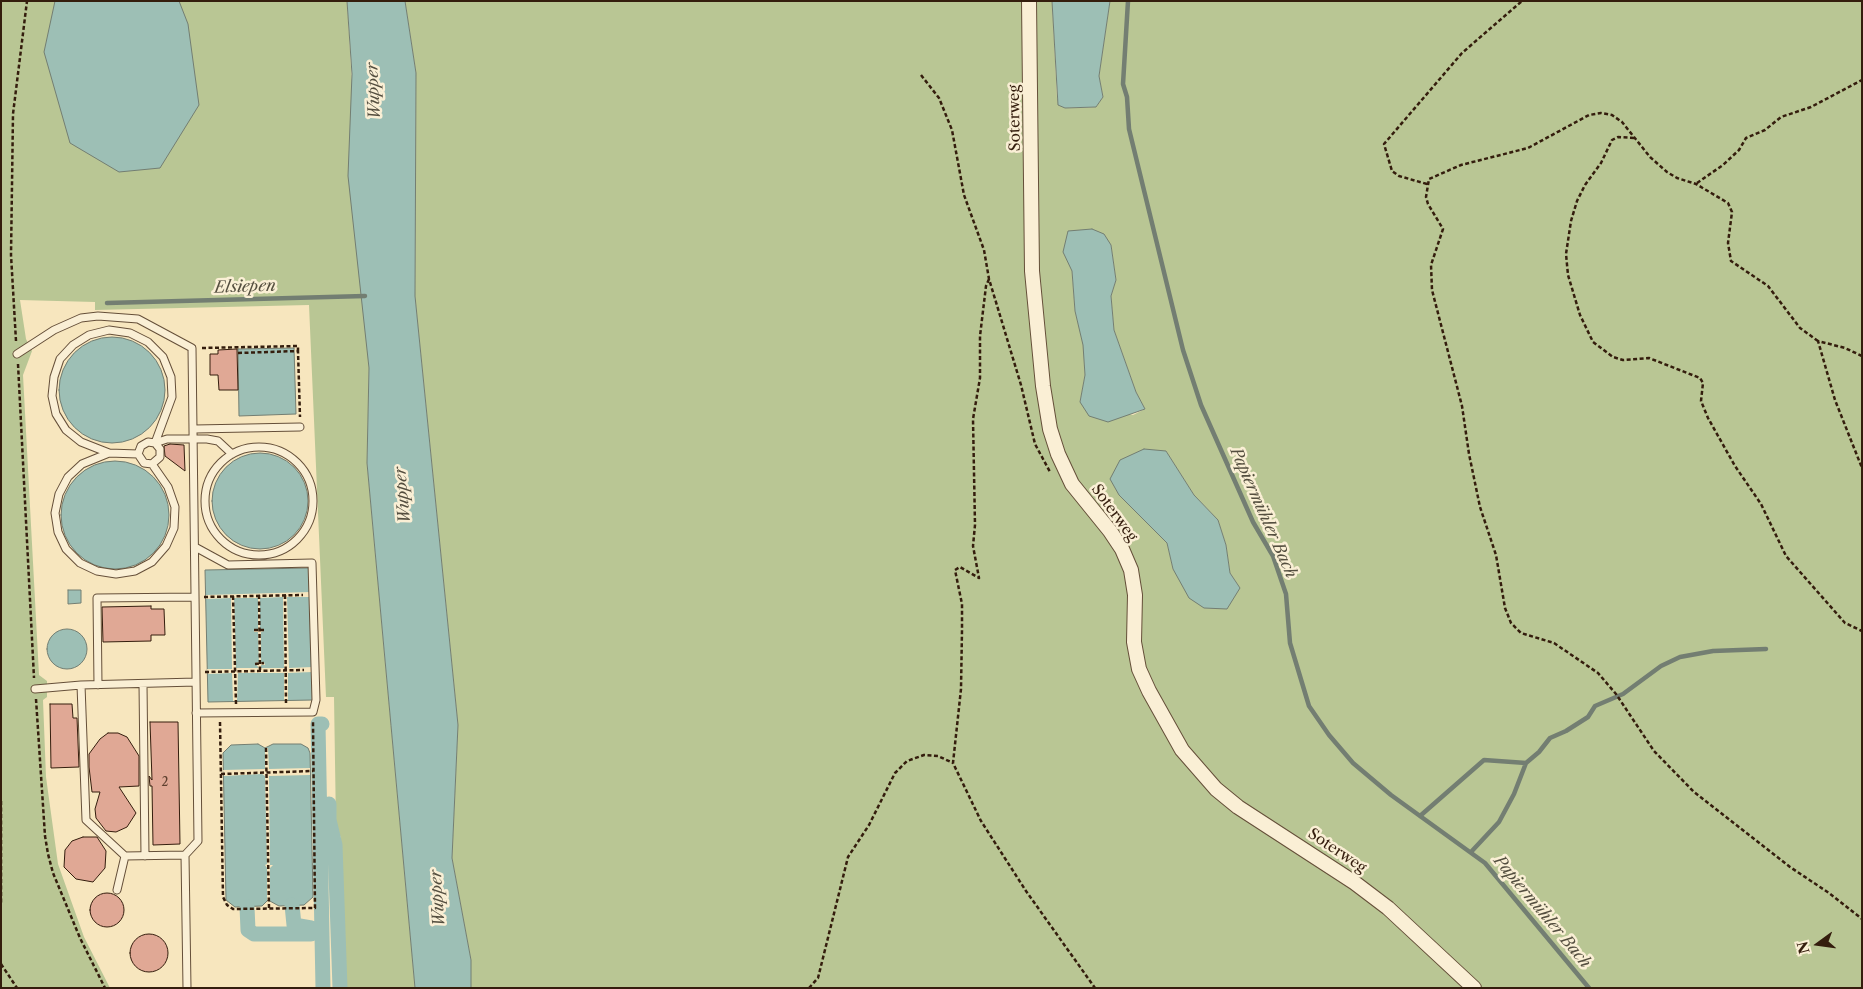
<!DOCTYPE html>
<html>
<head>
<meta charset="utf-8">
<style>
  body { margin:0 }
  #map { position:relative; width:1863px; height:989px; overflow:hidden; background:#f7e6be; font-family:"Libre Caslon Text",serif }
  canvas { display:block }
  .frame { position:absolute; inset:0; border:2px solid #341d0d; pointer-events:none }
  .north { position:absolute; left:1793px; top:919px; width:50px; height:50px; -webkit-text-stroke:4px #faefd5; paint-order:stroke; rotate:256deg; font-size:14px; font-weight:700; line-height:20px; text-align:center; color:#341d0d }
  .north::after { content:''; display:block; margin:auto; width:18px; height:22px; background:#341d0d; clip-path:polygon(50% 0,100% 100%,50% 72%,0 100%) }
</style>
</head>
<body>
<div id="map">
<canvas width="1863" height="989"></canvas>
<div class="frame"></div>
<div class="north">N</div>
</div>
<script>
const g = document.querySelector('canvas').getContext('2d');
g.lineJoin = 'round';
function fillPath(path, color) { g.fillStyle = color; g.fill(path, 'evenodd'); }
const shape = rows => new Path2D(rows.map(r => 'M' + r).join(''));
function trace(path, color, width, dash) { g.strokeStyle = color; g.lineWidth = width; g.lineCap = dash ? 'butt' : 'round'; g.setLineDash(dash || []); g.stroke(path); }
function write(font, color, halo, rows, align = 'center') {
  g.font = font + ' "Libre Caslon Text",serif'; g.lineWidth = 5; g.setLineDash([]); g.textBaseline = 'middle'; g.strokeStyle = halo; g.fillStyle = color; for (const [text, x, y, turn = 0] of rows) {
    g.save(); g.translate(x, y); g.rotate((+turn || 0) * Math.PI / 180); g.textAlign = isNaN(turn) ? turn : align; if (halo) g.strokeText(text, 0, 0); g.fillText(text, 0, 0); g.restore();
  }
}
fillPath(shape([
  [1,1,347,1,369,368,367,463,415,988,344,988,341,838,336,826,334,697,326,697,309,305,95,310,95,302,20,300,26,339,32,351,23,375,39,675,47,681,47,697,43,700,46,777,58,864,84,937,110,988,1,988],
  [405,1,1052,1,1057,98,1065,108,1079,108,1096,107,1103,97,1099,76,1110,1,1862,1,1862,988,471,988,471,960,452,858,458,725,415,296,416,73],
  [1111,245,1116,280,1111,296,1114,330,1136,392,1145,409,1133,415,1080,402,1085,375,1084,345,1075,311,1072,271],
  [1166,451,1194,495,1218,520,1226,545,1230,573,1240,588,1173,569,1167,543,1148,522]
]), '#b9c694');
const water = shape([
  [55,1,179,1,188,24,199,105,160,168,119,172,70,143,44,52,55,1],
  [347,1,405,1,416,73,415,296,458,725,452,858,471,960,471,988,415,988,367,463,369,368,348,176,352,74,347,1],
  [1052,1,1110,1,1099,76,1103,97,1096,107,1065,108,1058,105,1052,1],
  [1092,229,1104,234,1111,245,1116,280,1111,296,1114,330,1136,392,1145,409,1108,422,1089,416,1080,402,1085,375,1083,345,1075,311,1072,271,1063,252,1068,231,1092,229],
  '59 390a53 53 0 1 1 106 0a53 53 0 1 1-106 0Z',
  [294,348,296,414,239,416,238,349,294,348],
  [1144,449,1166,451,1194,495,1218,520,1226,545,1230,573,1240,588,1227,609,1204,608,1189,598,1173,569,1167,543,1119,495,1110,479,1120,460,1144,449],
  '212 501a48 48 0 1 1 96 0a48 48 0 1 1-96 0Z',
  '61 515a54 54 0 1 1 108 0a54 54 0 1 1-108 0Z',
  [309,568,313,700,208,702,205,570,309,568],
  [68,590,81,590,81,603,68,604,68,590],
  '47 649a20 20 0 1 1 40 0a20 20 0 1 1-40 0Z',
  [258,744,265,748,273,744,301,744,308,748,310,753,313,897,304,905,279,906,268,900,262,906,235,907,226,900,223,753,231,745,258,744]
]);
fillPath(water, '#9dbfb5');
trace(water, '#737e72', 1);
fillPath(shape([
  [310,592,310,597,287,597,289,668,312,667,312,672,288,673,288,700,284,700,284,673,238,673,237,701,233,701,232,673,208,674,207,669,232,669,231,598,206,599,206,595],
  [283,597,284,668,261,668,261,665,265,665,264,662,261,662,261,632,264,631,264,629,260,629,260,598],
  [234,598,258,598,258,629,254,629,254,632,258,632,259,662,255,663,259,668,236,668],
  [265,748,268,748,269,769,310,768,310,775,269,776,270,865,273,865,270,868,270,900,267,900,267,868,265,865,267,864,265,776,262,774,224,776,223,770,265,769]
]), '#f7e6be');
trace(shape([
  [1128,1,1123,84,1127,97,1129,129,1183,350,1201,405,1253,522,1273,556,1286,594,1290,643,1309,706,1329,735,1353,763,1391,795,1485,863,1589,988],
  [107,303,365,296],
  [1420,816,1484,760,1526,763,1539,752,1550,738,1566,731,1588,717,1595,706,1623,694,1661,666,1680,657,1713,651,1766,649],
  [1471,852,1499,822,1514,794,1526,763]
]), '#737e72', 4.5);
trace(shape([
  [322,724,318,724,323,988],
  [329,804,329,820,335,845,340,988],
  [292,905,294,925,311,928],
  [247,907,248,930,254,934,311,934]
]), '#9dbfb5', 15);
const building = shape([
  [237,349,238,390,219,390,218,375,210,375,210,354,218,354,218,350,237,349],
  [170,444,184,445,185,471,165,456,164,446,170,444],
  [151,606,151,609,164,609,165,635,151,635,151,641,103,642,102,607,151,606],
  [50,704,72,704,73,718,77,718,79,767,51,768,50,704],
  [150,722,178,722,180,844,153,845,152,786,150,786,149,776,152,780,150,722],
  [108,733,118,733,127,737,139,756,139,786,119,787,136,813,127,827,116,832,106,831,96,818,95,809,100,792,92,792,89,767,89,754,100,739,108,733],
  [83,837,97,837,106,851,105,868,93,882,76,879,64,867,65,850,72,841,83,837],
  '90 910a17 17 0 1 1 34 0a17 17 0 1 1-34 0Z',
  '130 953a19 19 0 1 1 38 0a19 19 0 1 1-38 0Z'
]);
fillPath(building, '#e0a895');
trace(building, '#341d0d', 1);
const service = shape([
  [17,354,54,330,81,318,98,316,138,319,192,348,198,841,185,855,187,988],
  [195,429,300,427],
  [155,443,160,449,160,457,152,464,144,463,138,454,141,446,148,442,155,443,167,439,207,439,218,441,232,454],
  '205 501a54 54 0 1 1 108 0a54 54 0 1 1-108 0Z',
  [109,453,82,464,68,477,59,494,55,513,58,532,66,549,80,563,97,571,116,574,135,571,152,562,166,546,174,528,175,507,168,487,152,464],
  [138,454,109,453,81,442,66,430,56,414,52,396,54,377,60,359,73,345,89,335,109,330,130,333,148,342,163,357,171,377,172,397,155,443],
  [195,547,228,565,312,563,316,700,313,712,196,713],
  [143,684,145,856],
  [81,685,86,820,125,856],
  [98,685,97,598,195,597],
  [35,689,81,685,196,682],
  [117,890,125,856,185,855]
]);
const minor = shape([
  [1029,1,1032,271,1043,386,1050,429,1058,454,1072,484,1110,531,1122,549,1131,570,1135,595,1134,642,1139,669,1149,691,1182,750,1216,789,1238,807,1355,883,1388,908,1474,988]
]);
trace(service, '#654f39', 9);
trace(minor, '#654f39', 16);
trace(shape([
  [921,75,939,98,952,130,964,195,984,250,989,279,1021,385,1035,444,1050,472],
  [1634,138,1618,137,1612,140,1601,163,1585,185,1577,201,1571,221,1566,254,1568,275,1580,315,1593,342,1613,357,1623,360,1649,358,1700,378,1703,383,1701,401,1708,418,1735,466,1761,504,1786,556,1845,623,1862,631],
  [1697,183,1723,165,1739,150,1746,138,1765,130,1781,117,1811,107,1862,80],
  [1427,184,1399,176,1392,171,1384,144,1462,53,1522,1],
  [989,279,986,286,980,336,980,378,973,419,975,525,973,546,979,578,960,567,955,570,962,604,962,630,961,689,953,763,981,821,1026,891,1095,988],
  [16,341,11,255,13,114,27,1],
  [1818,341,1800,328,1768,286,1731,261,1728,243,1732,212,1728,203,1696,184,1677,178,1667,172,1650,157,1622,122,1612,115,1601,113,1589,115,1528,148,1461,165,1429,179,1426,197,1428,204,1443,229,1431,265,1432,290,1462,406,1469,454,1480,507,1496,555,1505,608,1511,623,1521,633,1554,643,1598,673,1616,694,1654,751,1694,792,1790,867,1829,893,1862,919],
  [202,348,298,346,298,351],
  [238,353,298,351,300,417],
  [1862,356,1845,348,1818,341,1835,400,1862,468],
  [18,364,34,678],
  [259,595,260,670],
  [285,595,286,703],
  [233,596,236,704],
  [204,597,303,595],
  [254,630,264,630],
  [255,664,264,663],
  [205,672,304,670],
  [36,699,45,836,48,854,53,873,80,938,105,988],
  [220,722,223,897,227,905,233,909,315,908,313,722],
  [266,748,269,908],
  [221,774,313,771],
  [1,801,1,904],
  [1,964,17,988],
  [809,988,818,978,848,857,869,825,895,773,907,761,924,755,938,756,953,763]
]), '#341d0d', 2.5, [4, 2.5]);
trace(service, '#faefd5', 7);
trace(minor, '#faefd5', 14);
write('12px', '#5f402f', null, [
  ["2",165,783]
]);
write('15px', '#341d0d', '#faefd5', [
  ["Soterweg",1015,118,-91],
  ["Soterweg",1114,513,54],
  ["Soterweg",1337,851,34]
]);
write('italic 16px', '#544e3f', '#faefd5', [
  ["Wupper",374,91,-93],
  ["Elsiepen",245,287,-2],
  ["Wupper",403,495,-95],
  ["Papiermühler Bach",1263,513,66],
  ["Wupper",438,898,-94],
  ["Papiermühler Bach",1542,912,50]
]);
</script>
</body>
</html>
